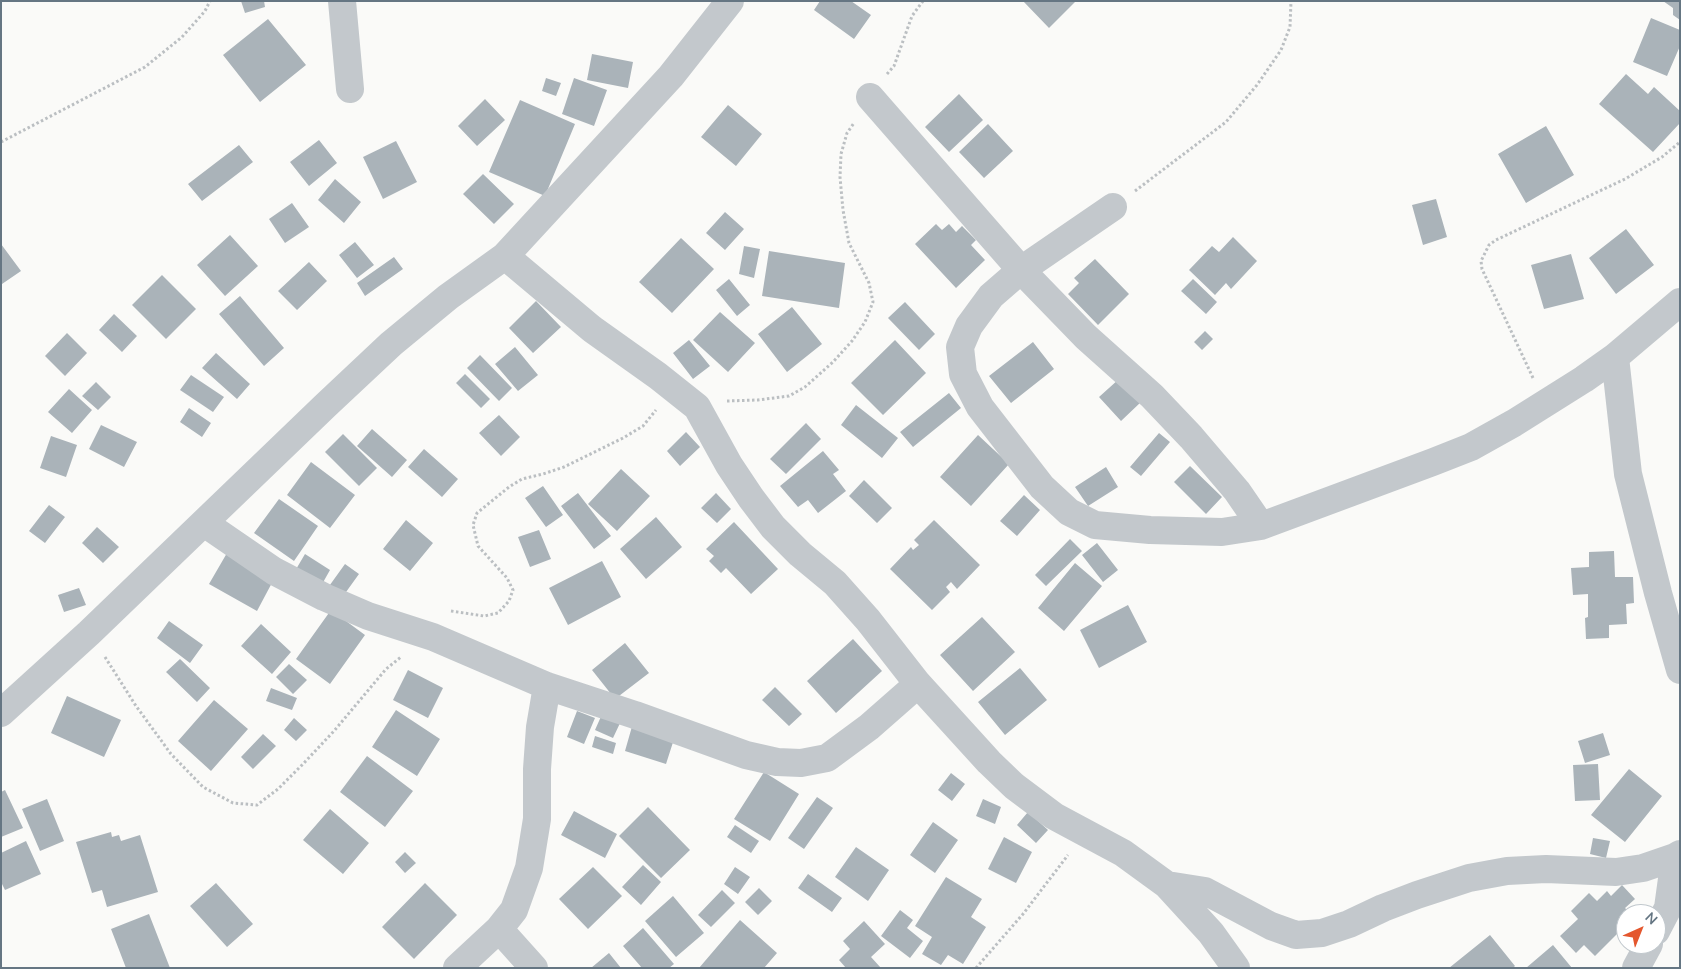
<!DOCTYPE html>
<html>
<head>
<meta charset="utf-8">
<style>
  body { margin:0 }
  #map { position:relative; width:1681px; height:969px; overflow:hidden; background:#fafaf8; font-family:"Nunito Sans",sans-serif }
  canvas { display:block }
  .frame { position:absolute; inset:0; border:2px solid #657683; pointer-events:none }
  .north { position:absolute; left:1616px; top:904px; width:50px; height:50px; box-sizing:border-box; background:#fff; border:1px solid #c1c8cd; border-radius:50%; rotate:44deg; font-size:14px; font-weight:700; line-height:20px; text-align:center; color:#657683 }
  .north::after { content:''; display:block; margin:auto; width:18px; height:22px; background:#e4572e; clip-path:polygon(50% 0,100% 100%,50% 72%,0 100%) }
</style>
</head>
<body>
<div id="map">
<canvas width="1681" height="969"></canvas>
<div class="frame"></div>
<div class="north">N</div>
</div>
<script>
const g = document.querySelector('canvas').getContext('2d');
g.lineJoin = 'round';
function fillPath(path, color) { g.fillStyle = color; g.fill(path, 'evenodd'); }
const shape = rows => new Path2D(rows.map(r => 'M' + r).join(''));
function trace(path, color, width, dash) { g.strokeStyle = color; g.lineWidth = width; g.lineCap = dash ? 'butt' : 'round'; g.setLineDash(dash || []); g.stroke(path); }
fillPath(shape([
  [241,1,264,1,265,7,245,13],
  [820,1,851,1,871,15,854,39,814,10],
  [1023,1,1076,1,1049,28],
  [1663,1,1680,1,1680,20,1673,15,1673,8],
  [1651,18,1680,30,1680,46,1667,76,1633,62],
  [268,19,306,65,260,102,223,55],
  [592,54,633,62,628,88,587,80],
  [1626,74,1648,94,1654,87,1680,111,1680,123,1653,152,1599,104],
  [546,78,561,83,556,96,542,91],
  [574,78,607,90,594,126,562,114],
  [959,94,983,120,949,152,925,127],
  [485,99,505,120,477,146,458,126],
  [520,100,575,124,545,196,489,172],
  [728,105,762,134,736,166,701,137],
  [988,124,1013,151,984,178,959,152],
  [1546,126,1574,175,1526,203,1498,154],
  [319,140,337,163,309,186,290,162],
  [396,141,417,182,383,199,363,157],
  [239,145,253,162,202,201,188,184],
  [483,174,514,204,494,224,463,194],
  [335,179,361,202,344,223,318,200],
  [1436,199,1447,237,1423,245,1412,205],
  [292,203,309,227,285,243,269,219],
  [725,212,744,229,725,250,706,233],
  [936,224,942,230,949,224,956,232,962,226,976,240,971,245,985,260,956,288,915,244],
  [1626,229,1654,265,1616,294,1589,258],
  [230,235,258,266,225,296,197,265],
  [1233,237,1257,261,1231,289,1226,283,1215,295,1189,270,1212,246,1219,252],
  [681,238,714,269,672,313,639,282],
  [355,242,374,265,357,278,339,255],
  [1,244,21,271,2,284,1,283],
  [744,246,760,249,754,278,739,274],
  [769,251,845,263,839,308,762,296],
  [1571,254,1584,299,1544,309,1531,265],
  [394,257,403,269,365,296,357,283],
  [1095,259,1129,294,1098,325,1068,294,1079,283,1074,278],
  [309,262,327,281,297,310,278,291],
  [162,275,196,309,166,339,132,305],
  [729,279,750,305,737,316,716,290],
  [1193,279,1217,302,1206,314,1181,291],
  [240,296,284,348,264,366,219,314],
  [536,301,561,327,533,353,509,328],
  [905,302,935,334,919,350,888,318],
  [792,307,822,344,787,372,758,334],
  [720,312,755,343,728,372,693,340],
  [114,314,137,336,122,352,99,330],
  [1205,331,1213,339,1202,350,1194,342],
  [67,333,87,353,65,376,45,356],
  [689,340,710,366,693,379,673,353],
  [895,340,926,373,883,415,851,383],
  [1033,342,1054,369,1011,403,989,376],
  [515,347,538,375,518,391,495,364],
  [216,353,250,384,237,399,202,368],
  [480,355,512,388,499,401,467,368],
  [465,374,490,399,481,408,456,383],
  [191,375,224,397,213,412,180,390],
  [1119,379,1141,402,1121,421,1099,397],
  [96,382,111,397,98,410,82,396],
  [69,389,92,410,72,433,48,412],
  [949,393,961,408,913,447,900,432],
  [856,405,898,438,882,458,841,425],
  [189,408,211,423,202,437,180,422],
  [499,415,520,437,501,456,479,433],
  [806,423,821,439,786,474,770,459],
  [101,425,137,442,124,467,89,449],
  [372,429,407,460,392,477,357,446],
  [686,432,700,447,680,466,667,451],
  [1159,433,1170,442,1141,476,1130,467],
  [343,434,377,468,359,486,325,452],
  [978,435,1009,464,971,506,940,477],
  [51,436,77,445,66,477,40,468],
  [424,449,458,479,442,497,408,467],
  [823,451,839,470,833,474,846,491,818,513,808,500,798,507,780,486],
  [311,462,355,495,330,528,287,495],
  [1190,466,1222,497,1206,514,1174,482],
  [1106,467,1118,487,1088,506,1075,487],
  [621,469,650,496,617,531,588,504],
  [864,480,892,508,877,523,849,496],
  [543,486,563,515,546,527,525,498],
  [578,493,611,536,594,549,561,506],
  [716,493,731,509,717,523,701,508],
  [1024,495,1040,510,1017,536,1000,521],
  [279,499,318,526,294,561,254,533],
  [49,505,65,517,45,543,29,531],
  [656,517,682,547,646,579,620,549],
  [406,520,433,543,410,571,383,549],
  [934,520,980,565,957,589,951,582,946,587,950,592,932,610,890,569,911,547,913,550,919,545,914,540],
  [734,522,778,569,751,594,726,568,721,573,709,561,714,556,706,549],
  [97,527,119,547,103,563,82,543],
  [539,530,551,559,530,567,518,537],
  [1070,539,1082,551,1046,586,1035,575],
  [1097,543,1118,570,1103,582,1082,555],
  [1614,551,1615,577,1633,577,1634,603,1626,604,1627,624,1609,625,1609,638,1586,639,1585,618,1588,617,1588,594,1573,595,1571,568,1589,567,1589,552],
  [227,553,274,579,257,611,209,584],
  [305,554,330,570,321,586,295,571],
  [602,561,621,597,568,625,549,588],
  [1075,563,1102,586,1064,631,1038,608],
  [345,564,359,574,341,599,327,589],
  [79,588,86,605,64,612,58,595],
  [1128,605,1147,642,1099,668,1080,630],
  [331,610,365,635,330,684,296,659],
  [982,617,1015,652,973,691,940,655],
  [169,621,203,645,190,663,157,638],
  [261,624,291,652,272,674,241,646],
  [853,639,882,671,836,713,807,681],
  [625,643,649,673,615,699,592,670],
  [180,659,210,688,197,702,166,672],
  [289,664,307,680,293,694,276,677],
  [1020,668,1047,700,1005,735,978,702],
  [408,670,443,688,428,718,393,700],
  [775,687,802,714,789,726,762,700],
  [271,688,297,698,292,710,266,701],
  [67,696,121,720,104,757,51,733],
  [214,700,248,729,211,771,178,741],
  [396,710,440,739,417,776,372,747],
  [577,711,595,718,584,744,567,737],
  [603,712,621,721,613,738,595,730],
  [294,718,307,730,296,741,284,730],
  [633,723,675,736,666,764,625,751],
  [1603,733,1610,755,1585,763,1578,741],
  [263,734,276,746,253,769,241,757],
  [595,736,616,743,613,754,592,747],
  [367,756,413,791,385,827,340,792],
  [1598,764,1600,800,1575,801,1573,765],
  [1629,769,1662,796,1625,842,1591,815],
  [764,772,799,794,770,841,734,819],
  [951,773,965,784,952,801,938,790],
  [5,790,23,828,1,837,1,792],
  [817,797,833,808,804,849,788,838],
  [47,799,64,841,40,851,22,809],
  [983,799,1001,807,995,824,976,816],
  [648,807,690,850,661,878,619,836],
  [330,809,369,843,343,874,303,840],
  [574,811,617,834,605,858,561,835],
  [1028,812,1048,830,1036,843,1017,825],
  [933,822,958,840,935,873,910,855],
  [735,825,759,841,751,853,727,837],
  [111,832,112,837,119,835,121,841,140,835,158,892,107,907,102,890,92,893,76,842],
  [1004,837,1032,852,1016,883,988,869],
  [1593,838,1610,841,1606,858,1590,854],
  [26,841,41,874,5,890,1,882,1,853],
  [856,847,889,870,868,901,835,877],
  [405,852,416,863,405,873,395,862],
  [643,865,661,882,641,905,622,887],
  [593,867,622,896,588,929,559,899],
  [735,867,750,877,738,894,724,884],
  [808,874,842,898,832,912,798,888],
  [946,877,982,899,971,917,986,927,963,964,948,955,941,965,922,954,932,937,915,926],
  [216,883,253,924,227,947,190,906],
  [425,883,457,915,414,959,382,927],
  [1622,885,1635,899,1625,908,1631,914,1626,914,1626,925,1595,956,1584,945,1576,953,1560,936,1578,919,1571,911,1589,893,1597,901,1607,891,1611,896],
  [759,888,772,901,758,915,745,902],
  [722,890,735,903,711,927,698,915],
  [673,896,704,933,676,957,645,921],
  [900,910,913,920,907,928,923,941,910,958,881,936],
  [149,914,170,968,126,968,111,929],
  [740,920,777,953,764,968,699,968],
  [864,921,885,944,871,957,881,968,846,968,839,960,850,949,843,941],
  [643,928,674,964,669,968,642,968,623,946],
  [1490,935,1515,966,1513,968,1449,968],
  [1553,945,1572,968,1526,968],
  [609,953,621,968,591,968]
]), '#aab3b9');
trace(shape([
  [887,74,894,66,912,16,923,1],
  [1,142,145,67,182,37,205,11,210,1],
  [1135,191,1226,122,1257,85,1281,50,1290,27,1291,1],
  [1533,378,1482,269,1481,261,1489,245,1496,240,1625,179,1662,157,1680,142],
  [727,401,758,400,789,396,805,387,833,362,852,341,865,322,873,302,869,283,849,243,843,210,840,177,841,154,847,133,854,123],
  [451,611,484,616,498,613,509,601,513,590,507,578,478,546,473,525,477,513,509,487,522,479,543,474,564,467,623,438,643,426,656,410],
  [105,657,136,706,171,754,203,787,233,803,257,805,278,789,303,764,334,731,386,669,401,657],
  [976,968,1023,914,1068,855]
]), '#bbbfc2', 3, [2.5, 2.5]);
trace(shape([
  [342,1,350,89],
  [870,97,1021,270,1086,337,1152,396,1191,437,1237,491,1261,526],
  [1113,207,1021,270,991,296,969,326,960,347,963,374,980,407,1042,487,1069,512,1095,525,1150,530,1222,532,1261,526,1433,462,1471,447,1514,423,1584,379,1615,357,1680,302],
  [505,256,592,329,658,376,697,407,729,465,751,498,773,527,800,554,835,583,868,620,918,684,989,762,1014,786,1054,816,1123,853,1167,885,1211,933,1236,968],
  [1615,357,1628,474,1658,593,1680,670],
  [204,523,274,571,324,597,368,616,433,637,547,686,635,715,746,755,777,762,801,763,827,758,869,727,918,684],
  [1,713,89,633,326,405,391,344,448,297,505,256,671,76,730,1],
  [1167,885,1205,891,1271,926,1296,935,1322,933,1349,924,1383,908,1417,895,1469,878,1507,871,1546,869,1616,872,1643,868,1675,857,1680,854],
  [499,929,534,968],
  [1656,931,1668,908,1675,857],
  [457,968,499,929,514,910,529,868,537,819,537,769,540,727,547,686],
  [1636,968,1649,944]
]), '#c3c8cc', 28);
</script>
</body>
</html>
